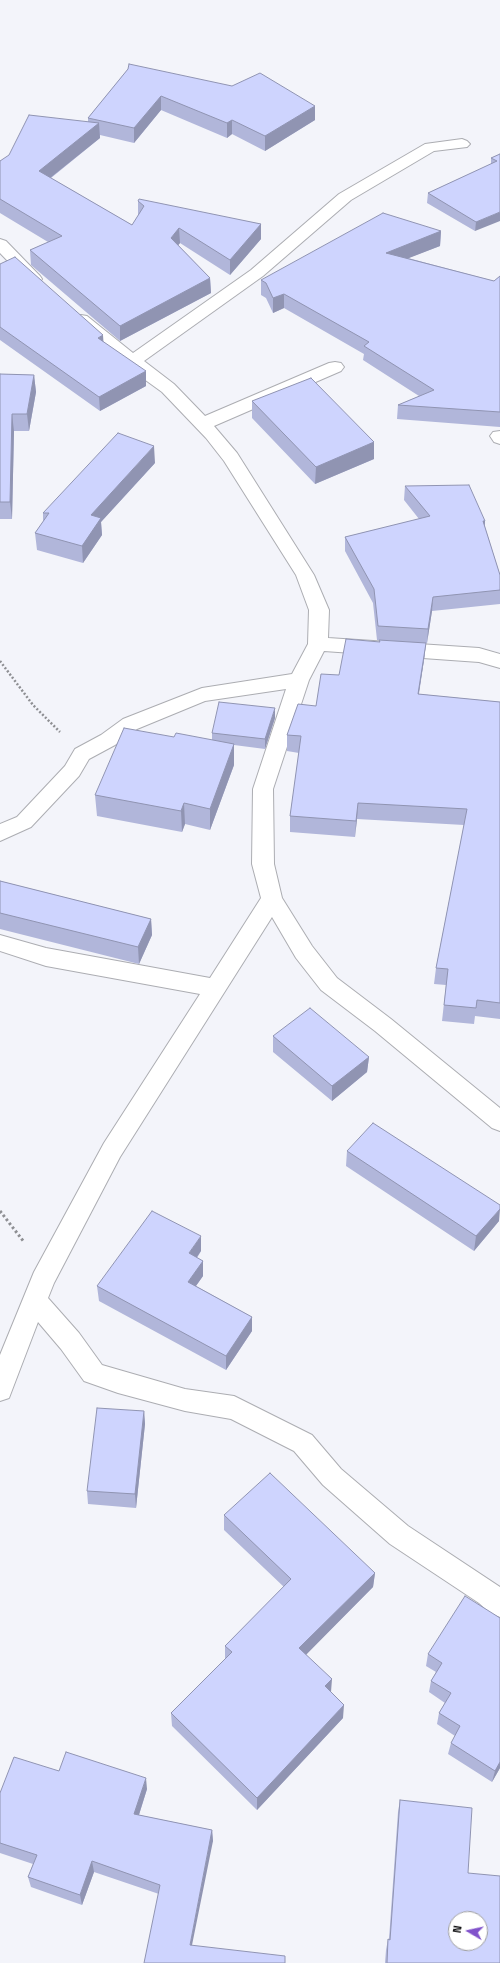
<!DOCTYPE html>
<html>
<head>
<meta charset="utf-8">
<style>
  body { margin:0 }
  #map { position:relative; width:500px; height:1963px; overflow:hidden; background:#f3f4fa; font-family:"Titillium Web",sans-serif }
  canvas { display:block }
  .north { position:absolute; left:448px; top:1911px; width:40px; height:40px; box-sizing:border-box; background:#fff; border:1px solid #a0a0a1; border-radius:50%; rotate:279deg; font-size:11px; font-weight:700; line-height:16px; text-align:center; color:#111113 }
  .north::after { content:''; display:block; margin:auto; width:14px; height:18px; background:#8152cb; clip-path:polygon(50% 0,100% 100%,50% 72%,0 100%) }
</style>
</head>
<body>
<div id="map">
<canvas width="500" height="1963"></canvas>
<div class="north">N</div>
</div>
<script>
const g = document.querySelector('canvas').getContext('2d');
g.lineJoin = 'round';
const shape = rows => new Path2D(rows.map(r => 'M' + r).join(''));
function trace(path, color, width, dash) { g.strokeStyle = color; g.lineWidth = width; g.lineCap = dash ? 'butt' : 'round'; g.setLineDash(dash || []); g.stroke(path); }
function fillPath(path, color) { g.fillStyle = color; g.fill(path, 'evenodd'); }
const minor = shape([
  [462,139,467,141,470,144,467,147,434,151,351,200,263,276,144,361,174,384,205,416,329,363,335,362,341,363,344,367,341,371,214,426,237,453,314,575,329,610,328,638,479,648,500,654,500,668,479,662,324,651,309,680,273,789,274,864,282,898,312,946,337,978,391,1019,500,1108,500,1131,492,1128,375,1031,321,990,296,958,272,917,120,1157,54,1283,48,1298,79,1333,102,1365,185,1389,234,1396,312,1435,341,1469,408,1526,500,1587,500,1617,490,1613,479,1603,390,1544,323,1485,294,1451,231,1419,185,1411,118,1393,84,1381,61,1349,38,1322,9,1398,0,1401,0,1355,34,1272,104,1143,200,994,46,966,0,951,0,935,46,948,210,978,261,898,252,864,253,789,286,689,205,701,137,729,115,745,89,759,79,776,31,827,0,841,0,824,17,817,65,766,75,749,101,735,123,719,202,688,292,674,308,644,309,610,296,575,224,461,206,438,162,392,126,366,73,320,75,316,81,315,87,316,133,353,251,270,339,194,425,144,462,139],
  [0,239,6,241,40,276,42,279,40,282,34,284,28,282,0,253,0,239],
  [500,431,500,444,494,442,490,436,493,432,500,431]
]);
trace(minor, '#acadb2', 2);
trace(shape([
  [0,661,33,705,60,732]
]), '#8e8f93', 2.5, [2, 2]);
trace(shape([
  [0,1211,24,1242]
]), '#8e8f93', 3, [2.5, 2.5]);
fillPath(minor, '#fff');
fillPath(shape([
  [128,69,315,106,315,120,265,151,232,134,227,138,161,110,134,143,100,135,100,138,51,178,132,225,138,216,138,201,261,224,261,239,230,275,180,243,178,245,210,278,211,293,120,341,31,265,30,250,48,242,0,213,0,161,88,122,88,118],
  [500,154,475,231,427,203,428,193,491,164,491,158],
  [441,231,440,246,408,258,494,281,500,276,500,427,397,419,398,405,419,396,363,360,364,354,284,308,273,313,266,298,261,295,261,280],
  [0,264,104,342,146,386,100,411,0,340],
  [0,374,34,375,36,392,29,431,14,431,12,519,0,519],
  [252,401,374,442,374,459,315,484,252,418],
  [155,463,101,522,102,535,83,563,37,550,35,533,43,522,43,513],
  [405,486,485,521,485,527,500,575,500,604,432,611,427,643,426,643,424,660,419,694,500,702,500,1019,475,1016,474,1024,442,1021,446,985,434,984,436,968,464,825,357,819,355,837,290,832,290,816,299,753,287,751,287,735,316,706,339,675,379,642,379,640,377,640,373,603,345,551,345,537,419,519,404,500],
  [275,718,265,749,234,745,234,765,210,830,185,824,182,832,97,816,95,795,174,737,212,740,212,733],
  [0,881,151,919,152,935,139,964,0,929],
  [273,1036,369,1057,367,1072,332,1101,273,1052],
  [347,1151,499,1221,474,1251,346,1166],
  [201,1251,197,1258,203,1261,203,1276,196,1286,252,1317,252,1331,226,1370,99,1301,97,1286],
  [144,1411,145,1424,136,1508,88,1504,87,1491],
  [224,1515,375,1573,373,1587,306,1654,331,1692,343,1718,257,1810,172,1726,171,1713,225,1659,225,1646,284,1587,224,1530],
  [500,1618,500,1768,492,1782,448,1754,451,1743,455,1736,437,1724,439,1713,445,1703,429,1692,431,1681,436,1672,426,1666,428,1654],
  [59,1771,147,1789,139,1815,212,1830,213,1841,144,1963,159,1894,94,1872,82,1905,31,1887,28,1877,33,1864,0,1853,0,1793],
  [400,1800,468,1873,500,1963,385,1963,386,1950,388,1939,389,1939,398,1812]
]), '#b1b6da');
fillPath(shape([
  [161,96,161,110,134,143,134,128],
  [315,106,315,120,265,151,265,136],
  [232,120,232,134,227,138,227,123],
  [99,123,100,138,40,186,39,171],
  [500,212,500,221,475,231,476,222],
  [261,224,261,239,230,275,230,260],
  [179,228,180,243,172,253,171,238],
  [441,231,440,246,386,267,386,253],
  [210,278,211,293,120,341,120,326],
  [284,294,284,308,273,313,273,298],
  [103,335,104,350,98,338],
  [146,371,146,386,100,411,99,397],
  [34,375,36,392,29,431,27,414],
  [12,414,14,431,12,519,10,502],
  [374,442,374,459,315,484,316,467],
  [154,446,155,463,101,522,102,535,83,563,82,546,91,515],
  [483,521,485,521,484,535],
  [433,597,432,611,427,643,428,629],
  [426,643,424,660,416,711,418,694],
  [275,708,275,718,265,749,265,739],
  [234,744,234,765,210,830,210,809],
  [184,803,185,824,182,832,181,811],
  [358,803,357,819,355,837,356,821],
  [151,919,152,935,139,964,138,947],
  [369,1057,367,1072,332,1101,332,1086],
  [500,1209,499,1221,474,1251,476,1236],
  [201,1236,201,1251,189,1268,189,1253],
  [203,1261,203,1276,188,1297,188,1282],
  [252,1317,252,1331,226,1370,226,1356],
  [144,1411,145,1424,136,1508,135,1494],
  [375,1573,373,1587,299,1662,299,1648],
  [332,1679,331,1692,325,1686],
  [344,1705,343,1718,257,1810,257,1798],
  [500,1762,500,1768,492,1782,495,1771],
  [146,1778,147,1789,136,1824,134,1814],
  [212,1830,213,1841,190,1955,190,1945],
  [92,1861,94,1872,82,1905,80,1895]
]), '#9094b2');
const building = shape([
  [129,64,232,86,260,73,315,106,265,136,232,120,227,123,161,96,134,128,88,118,128,69,129,64],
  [29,115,99,123,39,171,132,225,144,206,138,201,139,199,261,224,230,260,179,228,171,238,210,278,120,326,30,250,62,236,0,199,0,161,9,155,29,115],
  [500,154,500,212,476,222,428,193,497,161,491,158,500,154],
  [383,213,441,231,386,253,494,281,500,276,500,412,398,405,434,390,364,346,369,342,284,294,273,298,266,283,261,280,383,213],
  [15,257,103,335,98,338,146,371,99,397,0,327,0,264,15,257],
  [0,374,34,375,27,414,12,414,10,502,0,502,0,374],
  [311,378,374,442,316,467,252,401,311,378],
  [118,433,154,446,91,515,101,518,82,546,35,533,49,513,43,513,118,433],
  [469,485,485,521,483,521,500,575,500,590,433,597,428,629,378,626,374,589,345,537,430,516,405,486,469,485],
  [346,639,380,642,379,640,426,643,418,694,500,702,500,1003,477,1000,476,1008,444,1005,448,969,436,968,467,809,358,803,356,821,290,816,301,736,287,735,298,704,316,706,321,674,339,675,346,639],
  [219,702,275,708,265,739,212,733,219,702],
  [124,728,174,737,176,733,234,744,210,809,184,803,181,811,95,795,124,728],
  [0,881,151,919,138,947,0,913,0,881],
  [310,1008,369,1057,332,1086,273,1036,310,1008],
  [373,1123,500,1205,500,1209,476,1236,347,1151,373,1123],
  [152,1211,201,1236,189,1253,203,1261,188,1282,252,1317,226,1356,97,1286,152,1211],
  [97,1408,144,1411,135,1494,87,1491,97,1408],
  [270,1473,375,1573,299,1648,332,1679,325,1686,344,1705,257,1798,171,1713,232,1652,225,1646,291,1579,224,1515,270,1473],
  [465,1596,500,1618,500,1762,495,1771,451,1743,460,1726,439,1713,451,1693,431,1681,442,1663,428,1654,465,1596],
  [66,1752,146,1778,134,1814,212,1830,190,1945,285,1956,285,1963,144,1963,160,1885,92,1861,80,1895,28,1877,37,1855,0,1843,0,1793,14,1757,59,1771,66,1752],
  [400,1800,472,1808,468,1873,500,1876,500,1963,387,1963,388,1939,390,1940,400,1800],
  [456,1919,480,1919,480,1943,456,1943,456,1919]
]);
fillPath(building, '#ced4fe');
trace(building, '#9094b2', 1);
</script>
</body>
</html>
